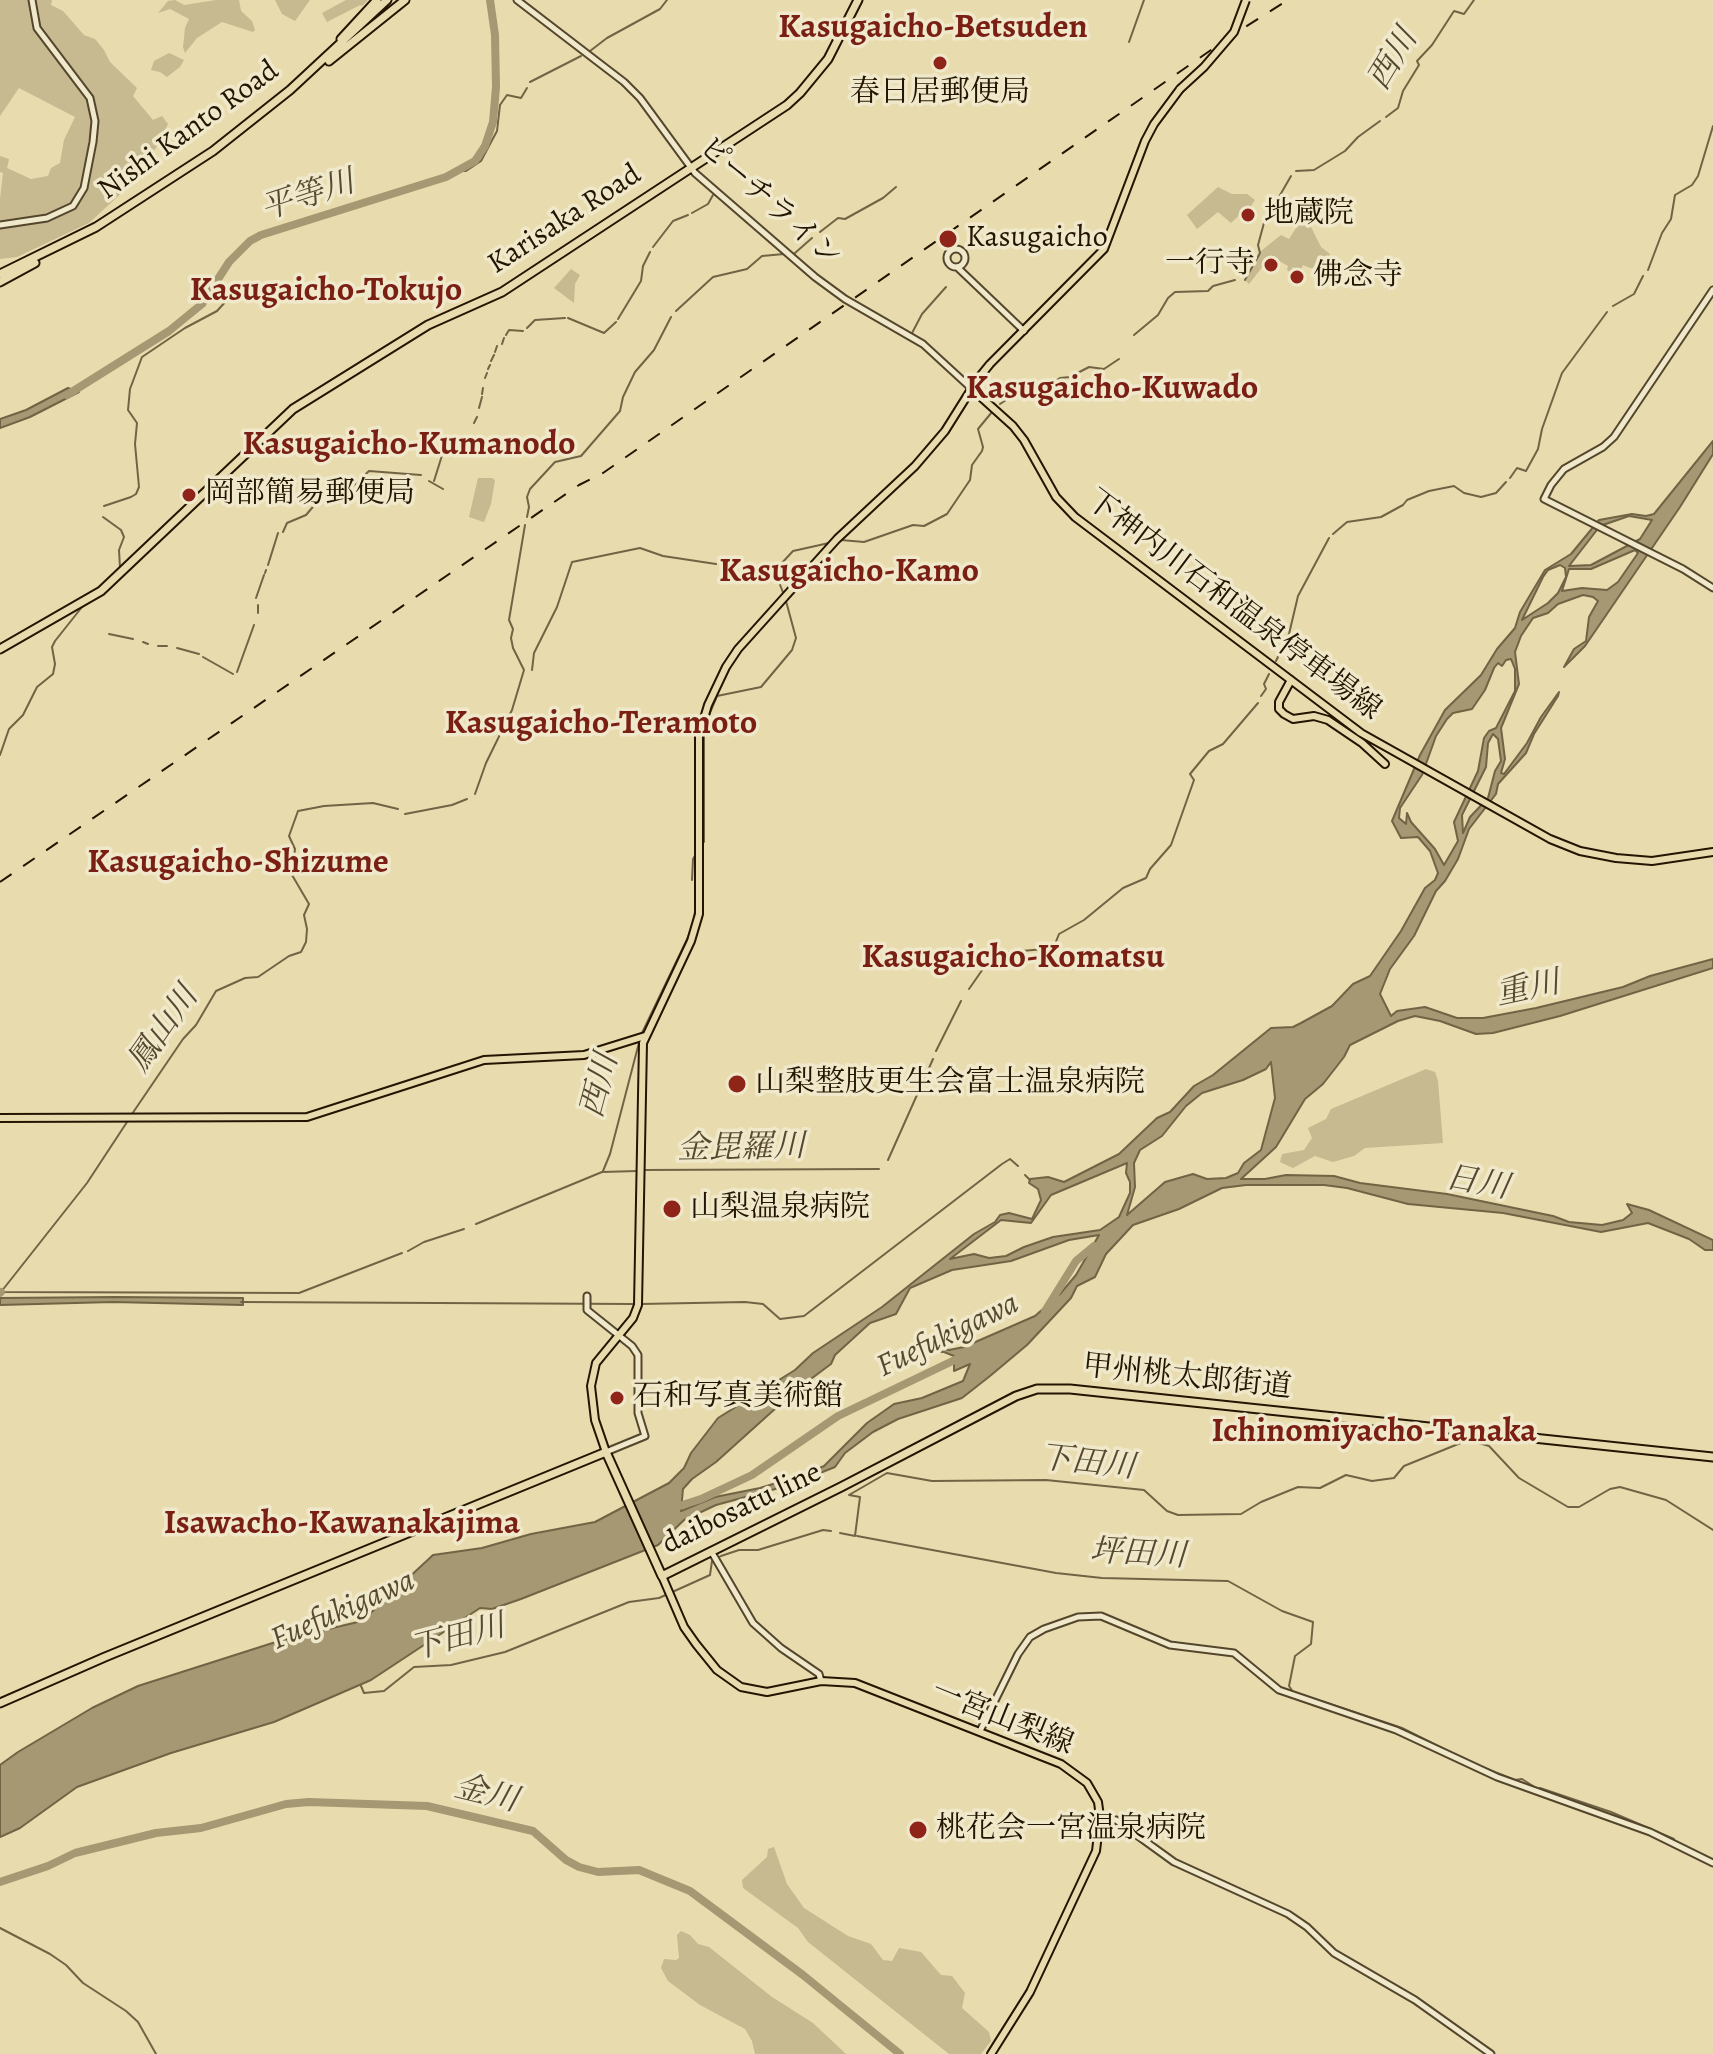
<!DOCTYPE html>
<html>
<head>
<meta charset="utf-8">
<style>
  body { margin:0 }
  canvas { display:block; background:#e8dbad }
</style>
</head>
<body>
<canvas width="1713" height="2054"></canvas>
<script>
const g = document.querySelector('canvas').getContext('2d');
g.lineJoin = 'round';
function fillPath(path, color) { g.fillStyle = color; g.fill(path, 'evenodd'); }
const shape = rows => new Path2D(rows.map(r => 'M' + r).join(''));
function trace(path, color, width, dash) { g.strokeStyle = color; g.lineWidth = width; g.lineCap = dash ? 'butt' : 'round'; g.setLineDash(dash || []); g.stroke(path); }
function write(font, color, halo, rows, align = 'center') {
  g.font = font + ' Alegreya,"Noto Serif JP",serif'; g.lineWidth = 7; g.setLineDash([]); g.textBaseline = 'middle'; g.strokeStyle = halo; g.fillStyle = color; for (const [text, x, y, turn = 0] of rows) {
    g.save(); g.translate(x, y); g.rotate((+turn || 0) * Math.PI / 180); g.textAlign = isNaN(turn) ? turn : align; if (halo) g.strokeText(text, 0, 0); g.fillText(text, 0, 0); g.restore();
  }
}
fillPath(shape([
  [0,0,52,0,51,5,63,11,84,35,95,39,104,50,110,62,137,88,133,96,153,120,162,116,168,124,156,148,125,190,89,223,17,257,0,259,0,199,3,173,0,172,0,156,9,159,7,168,31,179,48,176,51,168,60,163,64,140,75,117,19,88,0,116],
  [175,0,184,5,216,0,239,0,241,11,252,21,255,30,253,32,222,22,197,38,185,53,183,47,185,28,189,19,170,9,158,13,168,1],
  [275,0,310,0,295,21,282,14],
  [346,0,368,0,362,6,360,5,327,22,322,13],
  [169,53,184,60,180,67,167,77,160,72,151,70,154,61],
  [1218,187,1232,194,1247,194,1255,200,1249,209,1247,208,1231,223,1218,212,1197,229,1187,215],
  [1308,221,1321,247,1330,254,1324,265,1318,262,1315,268,1310,268,1303,265,1300,271,1293,267,1290,272,1287,270,1288,266,1271,256,1249,284,1246,281,1261,251,1281,235,1289,239,1298,225],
  [571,269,580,275,575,284,574,303,554,288],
  [478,478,492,478,495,480,491,504,484,522,469,517],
  [1426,1069,1435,1072,1438,1081,1443,1143,1365,1148,1354,1156,1333,1162,1315,1156,1293,1168,1280,1162,1282,1154,1304,1150,1312,1138,1308,1128,1326,1119,1331,1109],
  [774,1847,787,1884,804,1908,848,1936,871,1944,883,1960,892,1961,899,1948,921,1952,941,1975,952,1976,965,1993,962,2008,989,2032,991,2041,981,2054,949,2054,808,1942,798,1928,743,1888,742,1880,767,1857,768,1849],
  [681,1931,690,1935,698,1944,709,1947,772,1997,813,2023,846,2054,755,2054,752,2041,745,2029,700,2005,668,1981,661,1968,664,1959,676,1960,679,1958,677,1935]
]), '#c7b990');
const water = shape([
  [68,388,79,392,30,417,0,428,0,419,26,410,68,388],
  [1713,441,1713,454,1680,507,1585,646,1564,667,1574,649,1586,641,1589,617,1598,601,1593,597,1583,595,1558,604,1548,613,1533,618,1521,636,1515,652,1519,684,1501,728,1505,759,1501,773,1504,774,1527,743,1541,717,1559,692,1558,696,1534,734,1526,753,1498,784,1496,794,1469,829,1458,859,1445,881,1436,891,1414,936,1390,969,1380,994,1391,1016,1397,1011,1425,1007,1457,1018,1483,1018,1536,1008,1623,987,1650,976,1713,959,1713,968,1560,1016,1493,1033,1476,1034,1440,1021,1415,1016,1398,1021,1350,1045,1344,1057,1323,1084,1305,1099,1276,1147,1241,1179,1265,1179,1286,1175,1334,1176,1360,1183,1447,1194,1553,1216,1569,1222,1602,1225,1623,1220,1632,1213,1627,1204,1649,1210,1713,1240,1713,1250,1705,1250,1689,1239,1648,1223,1601,1232,1503,1213,1408,1204,1347,1188,1324,1185,1246,1185,1222,1188,1179,1209,1133,1225,1106,1254,1095,1277,1077,1286,1071,1298,1027,1345,990,1376,962,1398,898,1419,873,1432,845,1453,835,1467,790,1485,716,1505,684,1520,658,1545,521,1599,492,1609,480,1608,371,1680,274,1722,171,1753,77,1787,20,1828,0,1837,0,1765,18,1752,92,1708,138,1686,282,1640,362,1621,433,1555,482,1548,531,1534,595,1522,669,1483,684,1468,691,1453,718,1418,795,1370,813,1353,882,1307,974,1234,995,1222,1000,1215,1009,1213,1032,1219,1041,1200,1038,1189,1029,1183,1030,1179,1048,1177,1064,1182,1119,1154,1157,1118,1170,1112,1194,1086,1213,1075,1271,1028,1293,1027,1301,1023,1332,1006,1353,984,1370,976,1401,931,1425,888,1435,880,1438,873,1430,851,1418,837,1401,838,1392,821,1420,755,1445,710,1481,675,1497,649,1515,628,1520,612,1545,570,1571,554,1599,520,1632,514,1646,516,1654,514,1713,441],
  [1629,516,1652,520,1640,539,1591,565,1569,566,1600,526,1629,516],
  [1635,550,1638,553,1618,582,1607,590,1582,588,1562,591,1569,569,1591,569,1635,550],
  [1560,565,1565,568,1566,577,1558,593,1548,603,1522,620,1543,577,1548,570,1560,565],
  [1511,659,1515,669,1515,691,1496,728,1489,731,1484,738,1478,771,1454,822,1458,841,1444,865,1435,849,1411,822,1407,813,1406,824,1399,818,1400,808,1422,775,1436,736,1447,719,1453,713,1472,709,1485,690,1494,668,1498,663,1502,666,1506,660,1511,659],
  [1493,734,1498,739,1501,761,1495,771,1488,798,1470,817,1463,833,1462,815,1486,767,1488,743,1493,734],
  [1271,1062,1275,1098,1261,1150,1244,1163,1238,1173,1226,1178,1207,1179,1193,1174,1165,1182,1127,1215,1135,1187,1134,1163,1140,1150,1162,1136,1186,1106,1202,1093,1243,1080,1266,1069,1271,1062],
  [1127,1163,1126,1173,1130,1182,1130,1193,1119,1217,1100,1230,1053,1237,1024,1247,1006,1256,989,1258,974,1254,950,1259,1001,1220,1031,1223,1051,1195,1127,1163],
  [1099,1235,1076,1275,1060,1294,1035,1316,964,1347,949,1350,933,1347,920,1351,944,1352,954,1356,954,1371,970,1364,963,1381,922,1398,894,1404,867,1423,824,1466,809,1473,760,1488,715,1497,681,1511,683,1489,692,1479,716,1462,796,1390,831,1364,835,1355,870,1323,896,1314,910,1288,952,1270,1011,1261,1069,1240,1099,1235],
  [115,1297,243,1298,243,1305,113,1302,0,1305,0,1298,115,1297]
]);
fillPath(water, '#a59873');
trace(water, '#716445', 2);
trace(shape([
  [1129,42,1144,0],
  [590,51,607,38,660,9,667,0],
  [530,82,581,56],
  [1386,117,1398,108,1403,91,1419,65,1417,61,1432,45,1454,11,1464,14,1474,0],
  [461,171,466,171,481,161,497,131,500,105,507,95,521,98,527,88],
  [1296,171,1314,170,1345,151,1358,137,1380,121],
  [692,213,708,204,713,195],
  [820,232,838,218,845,219,883,198,896,187],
  [653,247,673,221,688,215],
  [795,253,812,238],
  [1648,270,1662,233,1671,219,1675,195,1692,185,1698,176,1713,126],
  [1245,280,1260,253,1258,245,1264,223,1291,176],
  [1613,306,1634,294,1643,276],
  [676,311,713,277,747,269,762,256,784,254],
  [568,318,604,333,616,322],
  [618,319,641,281,643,266,650,252],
  [527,328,535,320,565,318],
  [506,335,509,330,523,331],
  [911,335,922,314,946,287],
  [1134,335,1158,315,1168,298,1175,292,1208,291,1213,286,1235,280],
  [502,344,504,338],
  [495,352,497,346],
  [491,361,494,355],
  [488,369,490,365],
  [485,378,487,373],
  [482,394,483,388],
  [1000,404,1023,389,1038,385,1046,387,1060,378,1070,377,1089,367,1104,369,1119,359],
  [479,408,482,397],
  [474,423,477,417],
  [1510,478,1517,468,1526,471,1538,449,1542,429,1562,373,1607,312],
  [429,481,443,489],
  [434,481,444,449,458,437,466,437],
  [104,506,131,497,136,494,139,487,135,444,137,423,128,410,130,389,142,357,185,328,217,311,238,288],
  [103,517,121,530,124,537,119,550,120,568],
  [527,517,529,507,527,497,530,489,555,462,581,456,620,411,623,397,635,372,654,350,671,317],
  [283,532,287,523,306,515,323,495,352,487,369,471,421,475],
  [1333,534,1347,522,1381,517,1403,505,1407,500,1429,491,1454,486,1464,493,1481,497,1496,493,1506,482],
  [841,540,864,542,913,525,924,526,947,514,970,480,972,465,982,451,983,447,978,429,992,412],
  [268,565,278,533],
  [265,573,266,570],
  [784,595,777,577,780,565,793,551,829,543],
  [256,598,264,575],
  [258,613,258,605],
  [109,634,133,639],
  [143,642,148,644],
  [158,646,167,646],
  [177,648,199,654],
  [203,657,233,674],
  [1276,661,1289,634,1298,596,1329,538],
  [532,670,534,653,557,607,572,562,640,548,663,556,716,564],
  [237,672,254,625],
  [1261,696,1266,689,1264,684,1269,674],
  [0,755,9,729,23,715,37,687,53,674,55,664,52,647,55,641,82,607,106,591],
  [475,794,486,763,512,710,524,670,513,648,511,638,513,629,509,620,525,525],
  [405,814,452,805,467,799],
  [704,842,704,727,717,696,761,687,792,650,796,638,786,601],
  [692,880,693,859,696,854],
  [694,921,696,900],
  [969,989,985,966,1000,953,1044,949,1055,944,1059,934,1084,920,1123,888,1146,878,1150,869,1171,845,1194,780,1190,774,1209,751,1223,744,1258,703],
  [936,1051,961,1001],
  [132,1114,183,1039,196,1025,216,991,245,978,258,977,289,956,301,952,306,942,307,929,304,915,309,904,292,875,295,849,289,836,298,811,324,806,373,803,398,809],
  [888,1160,933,1059],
  [643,1170,879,1169],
  [603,1171,610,1154,641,1035,691,931],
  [1025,1175,1030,1180],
  [476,1224,602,1172,637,1171],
  [408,1251,424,1242,464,1229],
  [1,1292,87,1183,129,1119],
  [2,1292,299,1293,402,1253],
  [241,1302,634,1304],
  [641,1304,745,1302,763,1304,780,1319,804,1316,1002,1164,1010,1159,1018,1166],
  [840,1533,855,1536,860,1497,849,1495,887,1473,932,1481,1046,1480,1144,1490,1167,1511,1178,1515,1241,1514,1261,1502,1298,1487,1320,1488,1346,1475,1372,1481,1394,1478,1404,1466,1468,1440,1489,1446,1519,1478,1568,1507,1579,1507,1610,1489,1620,1487,1666,1500,1713,1530],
  [857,1536,1056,1573,1102,1578,1228,1581,1282,1611,1313,1622,1311,1644,1295,1656,1289,1686,1293,1692,1313,1699],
  [361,1686,364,1693,384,1691,414,1667,451,1665,505,1652,629,1602,659,1598,710,1575,712,1561,721,1556,739,1550,758,1550,823,1530,831,1531],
  [1321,1701,1402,1728,1458,1756],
  [1482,1767,1515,1780,1522,1779,1533,1786],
  [1540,1788,1611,1812,1674,1839],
  [0,1928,50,1954,66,1965,83,1983,126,2011,138,2022,156,2054]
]), '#716445', 2);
trace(shape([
  [67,395,169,331,202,304,229,262,250,241,261,235,446,177,475,161,485,146,493,122,496,87,495,35,490,0],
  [0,1293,1,1292],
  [1045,1311,1076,1261,1094,1246],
  [673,1508,701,1499,752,1475,838,1416,961,1357],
  [0,1882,48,1866,75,1853,156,1833,201,1828,286,1804,309,1802,427,1806,533,1831,566,1860,579,1867,598,1872,639,1870,690,1891,803,1975,900,2054]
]), '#a59873', 8);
const minor = shape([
  [517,0,624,82,640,98,695,173,815,277,845,299,923,344,972,389],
  [0,225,47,218,73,206,84,188,93,142,95,121,90,98,37,28,32,0],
  '947 258a9 9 0 1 1 18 0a9 9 0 1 1-18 0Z',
  [957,267,1024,331],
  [1713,290,1614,437,1603,447,1564,469,1551,485,1544,499,1683,569,1713,588],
  [587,1296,587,1310,632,1346,638,1355,638,1413,645,1436,606,1452],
  [711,1551,753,1623,781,1648,819,1674,821,1681],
  [980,1731,1018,1654,1030,1637,1044,1629,1078,1617,1101,1616,1170,1645,1234,1653,1279,1690,1396,1730,1497,1777,1650,1832,1713,1863],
  [1100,1817,1116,1820,1174,1862,1288,1914,1307,1927,1334,1953,1415,2000,1491,2054]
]);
const major = shape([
  [972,389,1013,426,1024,440,1056,497,1075,517,1361,733,1550,839,1580,851,1616,858,1652,861,1713,852],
  [1291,680,1279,702,1279,709,1284,714,1293,719,1314,716,1328,720,1362,743,1385,764],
  [0,1118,307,1117,484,1060,584,1055,645,1036],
  [606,1452,595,1420,591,1386,596,1363,633,1318,638,1305,643,1043,691,941,699,914,699,735,708,705,726,667,738,649,837,539,915,466,945,431,977,380,990,364,1104,249,1145,141,1154,124,1180,89],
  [662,1576,684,1627,696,1644,717,1670,741,1687,767,1692,821,1681,855,1683,1061,1764,1087,1783,1098,1802,1100,1817,1096,1851,1030,1992,991,2054]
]);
const highway = shape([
  [341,39,377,0],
  [329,61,405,0],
  [0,274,96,227,213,151,290,90,387,0],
  [0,282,35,263],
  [0,649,101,591,293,409,428,325,502,292,787,105,800,93,828,59,858,0],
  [0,1703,105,1657,606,1452,662,1576,841,1487,1016,1396,1037,1389,1070,1389,1713,1457]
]);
trace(minor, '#54462c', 9);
trace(major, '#231501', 10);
trace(highway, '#231501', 11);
trace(minor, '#f0e8ca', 5);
trace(major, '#e8dbad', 6);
trace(highway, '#e8dbad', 7);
trace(shape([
  [0,882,579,485,603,473,1234,34,1288,0]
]), '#231501', 2, [14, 14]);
const majorBridge = shape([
  [1180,89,1204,67,1234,32,1246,0]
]);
trace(majorBridge, '#231501', 10, []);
trace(majorBridge, '#e8dbad', 6);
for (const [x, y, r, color] of [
  [940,63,8,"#8f2418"],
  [1248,215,8,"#8f2418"],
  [948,239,10,"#8f2418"],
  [1271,265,8,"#8f2418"],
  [1297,277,8,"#8f2418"],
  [189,495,8,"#8f2418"],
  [737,1084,10,"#8f2418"],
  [672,1209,10,"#8f2418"],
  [617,1398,8,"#8f2418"],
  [918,1830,10,"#8f2418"]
]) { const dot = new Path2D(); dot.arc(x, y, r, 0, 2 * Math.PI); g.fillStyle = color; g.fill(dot); trace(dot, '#f0e8ca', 3); }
write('30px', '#231501', '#f0e8ca', [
  ["春日居郵便局",940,94,"center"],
  ["地蔵院",1264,215],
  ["Kasugaicho",966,239],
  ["一行寺",1255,265,"right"],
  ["佛念寺",1313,277],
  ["岡部簡易郵便局",205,495],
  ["山梨整肢更生会富士温泉病院",755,1084],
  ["山梨温泉病院",690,1209],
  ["石和写真美術館",633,1398],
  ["桃花会一宮温泉病院",936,1830]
], 'left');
write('30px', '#231501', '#f0e8ca', [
  ["Nishi Kanto Road",189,131,-36],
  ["ピーチライン",769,203,42],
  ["Karisaka Road",565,220,-33],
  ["下神内川石和温泉停車場線",1233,606,37],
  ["甲州桃太郎街道",1187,1378,6],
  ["daibosatu line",742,1509,-26],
  ["一宮山梨線",1002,1719,22]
]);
write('italic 32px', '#57492f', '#f0e8ca', [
  ["西川",1394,60,-59],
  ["平等川",308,197,-18],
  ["重川",1528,990,-12],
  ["鳳山川",164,1030,-55],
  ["西川",601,1086,-75],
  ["金毘羅川",741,1149,-1],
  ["日川",1477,1184,10],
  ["Fuefukigawa",948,1336,-26],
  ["下田川",1087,1464,6],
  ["坪田川",1138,1555,3],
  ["Fuefukigawa",343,1611,-24],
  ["下田川",458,1639,-15],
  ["金川",486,1795,14]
]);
write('bold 34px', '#7a1f14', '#f0e8ca', [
  ["Kasugaicho-Betsuden",933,29],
  ["Kasugaicho-Tokujo",326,292],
  ["Kasugaicho-Kuwado",1112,390],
  ["Kasugaicho-Kumanodo",409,446],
  ["Kasugaicho-Kamo",849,573],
  ["Kasugaicho-Teramoto",601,725],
  ["Kasugaicho-Shizume",238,864],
  ["Kasugaicho-Komatsu",1013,959],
  ["Ichinomiyacho-Tanaka",1374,1433],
  ["Isawacho-Kawanakajima",342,1525]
]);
</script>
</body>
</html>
